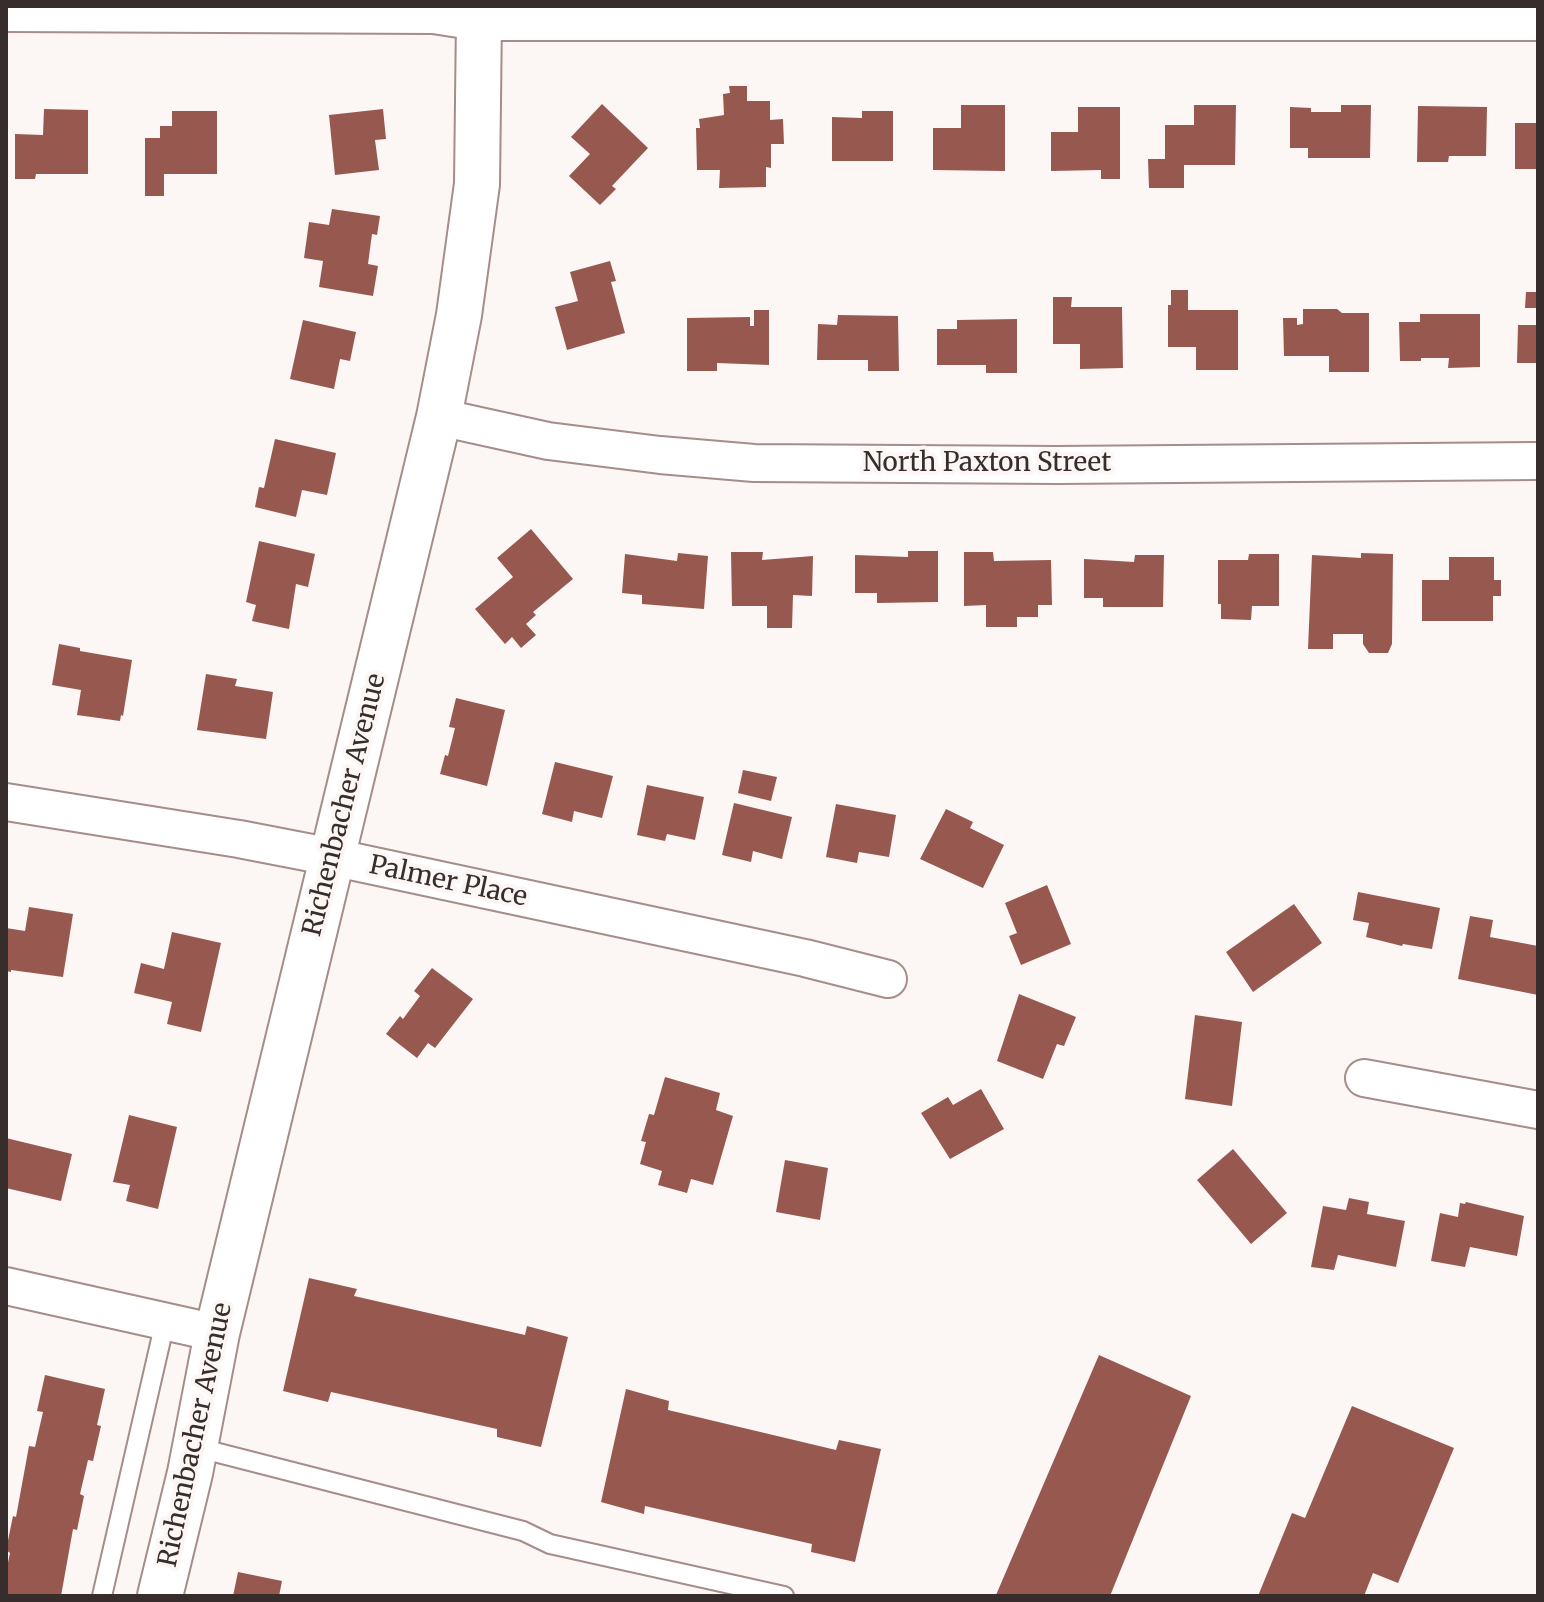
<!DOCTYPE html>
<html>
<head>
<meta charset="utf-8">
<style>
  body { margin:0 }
  #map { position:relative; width:1544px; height:1602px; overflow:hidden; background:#fcf6f5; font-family:Merriweather,serif }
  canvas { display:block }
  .frame { position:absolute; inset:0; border:8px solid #372d2c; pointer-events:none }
</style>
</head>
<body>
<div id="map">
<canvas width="1544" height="1602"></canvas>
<div class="frame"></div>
</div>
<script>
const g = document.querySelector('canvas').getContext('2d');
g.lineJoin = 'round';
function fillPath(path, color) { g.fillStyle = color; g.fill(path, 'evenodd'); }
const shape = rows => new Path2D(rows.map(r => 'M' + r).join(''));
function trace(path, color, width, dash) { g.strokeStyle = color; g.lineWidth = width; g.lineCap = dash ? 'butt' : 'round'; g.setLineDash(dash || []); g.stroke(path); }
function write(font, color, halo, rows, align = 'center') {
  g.font = font + ' Merriweather,serif'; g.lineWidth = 8; g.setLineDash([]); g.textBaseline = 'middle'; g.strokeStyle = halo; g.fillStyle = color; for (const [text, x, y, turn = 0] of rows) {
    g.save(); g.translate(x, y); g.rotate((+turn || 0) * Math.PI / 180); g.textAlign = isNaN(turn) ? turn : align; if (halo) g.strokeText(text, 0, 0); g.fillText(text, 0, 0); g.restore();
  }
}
fillPath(shape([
  [729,86,747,86,747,101,770,101,770,120,783,119,784,144,771,144,771,168,766,167,766,187,719,188,720,170,697,170,696,128,700,128,699,119,724,115,723,94,730,93],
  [602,104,648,148,612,186,616,189,600,205,569,176,590,154,571,137],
  [961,105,1005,105,1005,171,933,170,933,128,961,128],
  [1194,105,1236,105,1235,165,1184,165,1184,188,1149,188,1148,159,1165,159,1165,125,1194,125],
  [1341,105,1371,105,1370,158,1308,158,1308,148,1290,148,1290,107,1311,108,1311,112,1341,112],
  [1418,106,1487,107,1486,156,1449,156,1448,162,1417,162],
  [1078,107,1120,107,1120,179,1101,179,1101,170,1051,171,1051,132,1078,132],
  [44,109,88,110,88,174,36,174,35,179,15,179,15,134,43,135],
  [383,109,386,139,375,140,379,170,335,175,329,115],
  [172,111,217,111,217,174,164,174,164,196,145,196,145,138,160,138,160,126,172,126],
  [862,111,893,111,893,161,832,161,832,117,862,118],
  [1515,123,1538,123,1538,169,1515,169],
  [332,209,380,216,377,235,372,234,368,264,378,266,373,296,319,287,323,261,304,258,309,222,329,225],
  [610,261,616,281,611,282,625,333,567,350,555,307,578,301,570,272],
  [1171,290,1188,290,1188,310,1238,310,1238,370,1196,370,1196,347,1168,347,1168,305,1171,305],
  [1526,292,1538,292,1538,308,1525,308],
  [1053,297,1072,297,1071,307,1122,307,1123,368,1080,369,1080,344,1053,344],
  [1303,309,1337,309,1342,313,1369,313,1369,372,1329,372,1329,356,1284,356,1283,318,1297,318,1297,325,1303,324],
  [754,310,769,310,769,365,717,363,717,371,687,371,687,318,750,317,750,326,754,326],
  [1420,314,1480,314,1480,367,1448,368,1449,358,1421,358,1421,361,1400,361,1399,322,1420,322],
  [838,315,898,316,899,371,868,371,868,360,817,360,818,324,837,325],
  [1017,319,1017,373,986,373,986,365,937,365,937,329,957,329,957,320],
  [303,320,356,332,350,361,340,359,334,389,290,379],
  [1518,325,1538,325,1537,363,1517,363],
  [275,439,336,453,327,495,302,490,296,517,255,507,259,487,264,488],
  [531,529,573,579,533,612,536,615,526,624,536,635,521,648,512,637,505,644,475,609,513,577,497,558],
  [259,541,315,554,308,587,296,584,289,629,252,621,256,605,246,602],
  [908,551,938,551,938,602,877,603,877,593,855,593,855,555,908,557],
  [731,552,763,552,762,560,813,556,812,596,793,595,792,628,767,628,767,606,732,606],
  [964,552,993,552,994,561,1051,560,1052,605,1038,605,1038,617,1017,617,1017,627,986,627,986,605,964,606],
  [678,553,708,556,704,609,642,604,642,595,622,593,625,554,677,561],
  [1361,553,1393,554,1392,644,1388,653,1369,653,1363,644,1363,634,1333,634,1333,649,1308,649,1312,555,1361,558],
  [1249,554,1279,554,1279,606,1252,606,1251,620,1221,619,1221,604,1218,604,1218,560,1248,560],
  [1135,555,1164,555,1163,607,1103,607,1103,598,1084,598,1084,559,1134,562],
  [1449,557,1494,557,1494,580,1501,580,1501,596,1493,596,1493,621,1422,621,1422,580,1449,580],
  [59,644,80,648,80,651,132,660,123,716,121,715,120,721,77,715,81,690,52,685],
  [206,674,237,679,235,686,273,692,266,739,197,730],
  [456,698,505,710,487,786,440,774,445,755,448,756,455,728,449,727],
  [555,762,613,776,602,818,574,811,572,822,542,814],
  [743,770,777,777,771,801,738,793],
  [647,785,704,797,695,840,667,834,665,841,637,835],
  [734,803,792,817,782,859,753,851,751,862,722,855],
  [836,804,896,815,889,857,859,852,857,863,826,857],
  [946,809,973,822,970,828,1004,845,983,888,920,859],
  [1047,885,1071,944,1021,965,1009,936,1017,933,1005,903],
  [1358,892,1440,908,1432,949,1403,944,1402,946,1366,937,1369,923,1353,920],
  [1294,904,1322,943,1253,992,1226,952],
  [29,907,73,914,63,977,11,970,11,972,6,971,6,928,25,931],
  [1470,916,1493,920,1490,937,1538,946,1538,995,1458,979],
  [172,932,221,943,201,1032,167,1024,172,1002,134,993,141,963,164,969],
  [432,968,473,999,435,1048,428,1043,417,1058,386,1034,400,1016,403,1019,420,996,414,991],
  [1019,994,1076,1017,1064,1046,1057,1044,1043,1079,997,1061],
  [1195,1015,1242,1022,1232,1106,1185,1099],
  [665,1077,720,1093,716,1110,733,1116,713,1185,691,1179,687,1193,658,1185,662,1171,640,1164,646,1142,641,1141,649,1114,654,1115],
  [981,1089,1004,1129,950,1159,921,1113,948,1097,953,1105],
  [129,1115,177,1127,158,1209,126,1201,130,1185,113,1182],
  [6,1138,72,1154,61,1201,6,1188],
  [1233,1149,1287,1213,1251,1244,1197,1180],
  [785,1160,828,1168,820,1220,776,1212],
  [1349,1198,1369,1202,1367,1214,1405,1221,1396,1267,1338,1255,1334,1270,1311,1267,1323,1206,1346,1210],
  [1466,1202,1524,1216,1517,1256,1470,1247,1465,1267,1431,1261,1440,1213,1458,1217,1460,1203,1465,1204],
  [309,1278,357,1289,354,1296,525,1335,527,1326,568,1337,541,1447,497,1437,497,1429,331,1392,328,1402,283,1391],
  [1099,1355,1191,1396,1110,1596,999,1596,996,1595],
  [45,1375,105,1389,97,1425,101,1426,93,1461,88,1460,80,1494,84,1496,77,1530,73,1529,61,1596,6,1596,6,1572,10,1553,6,1550,13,1516,16,1517,29,1446,35,1447,43,1412,37,1411],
  [626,1389,669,1401,668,1410,836,1450,839,1440,881,1449,855,1562,811,1552,812,1544,645,1506,644,1514,601,1502],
  [1352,1406,1454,1448,1398,1583,1373,1573,1364,1596,1258,1596,1292,1513,1305,1518],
  [238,1572,282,1581,279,1596,233,1596]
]), '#975850');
const lane = shape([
  [195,1447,523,1531,550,1544,784,1596],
  [102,1596,165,1322]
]);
const street = shape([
  [439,417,548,441,660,455,754,463,1057,465,1538,461],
  [6,802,239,839,332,857,805,958,888,979],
  [1364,1078,1538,1110],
  [6,1286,217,1333]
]);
const secondary = shape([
  [6,9,434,11,479,18,1538,18],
  [160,1596,190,1473,217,1333,439,417,459,315,477,184,479,18]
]);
trace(lane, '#a58d89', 22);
trace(street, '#a58d89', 40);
trace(secondary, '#a58d89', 48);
trace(lane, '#fff', 18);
trace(street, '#fff', 36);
trace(secondary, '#fff', 44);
write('26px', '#372d2c', '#fcf6f5', [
  ["North Paxton Street",987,464],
  ["Richenbacher Avenue",345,805,-76],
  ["Palmer Place",448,882,12],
  ["Richenbacher Avenue",196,1435,-78]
]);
</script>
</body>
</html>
